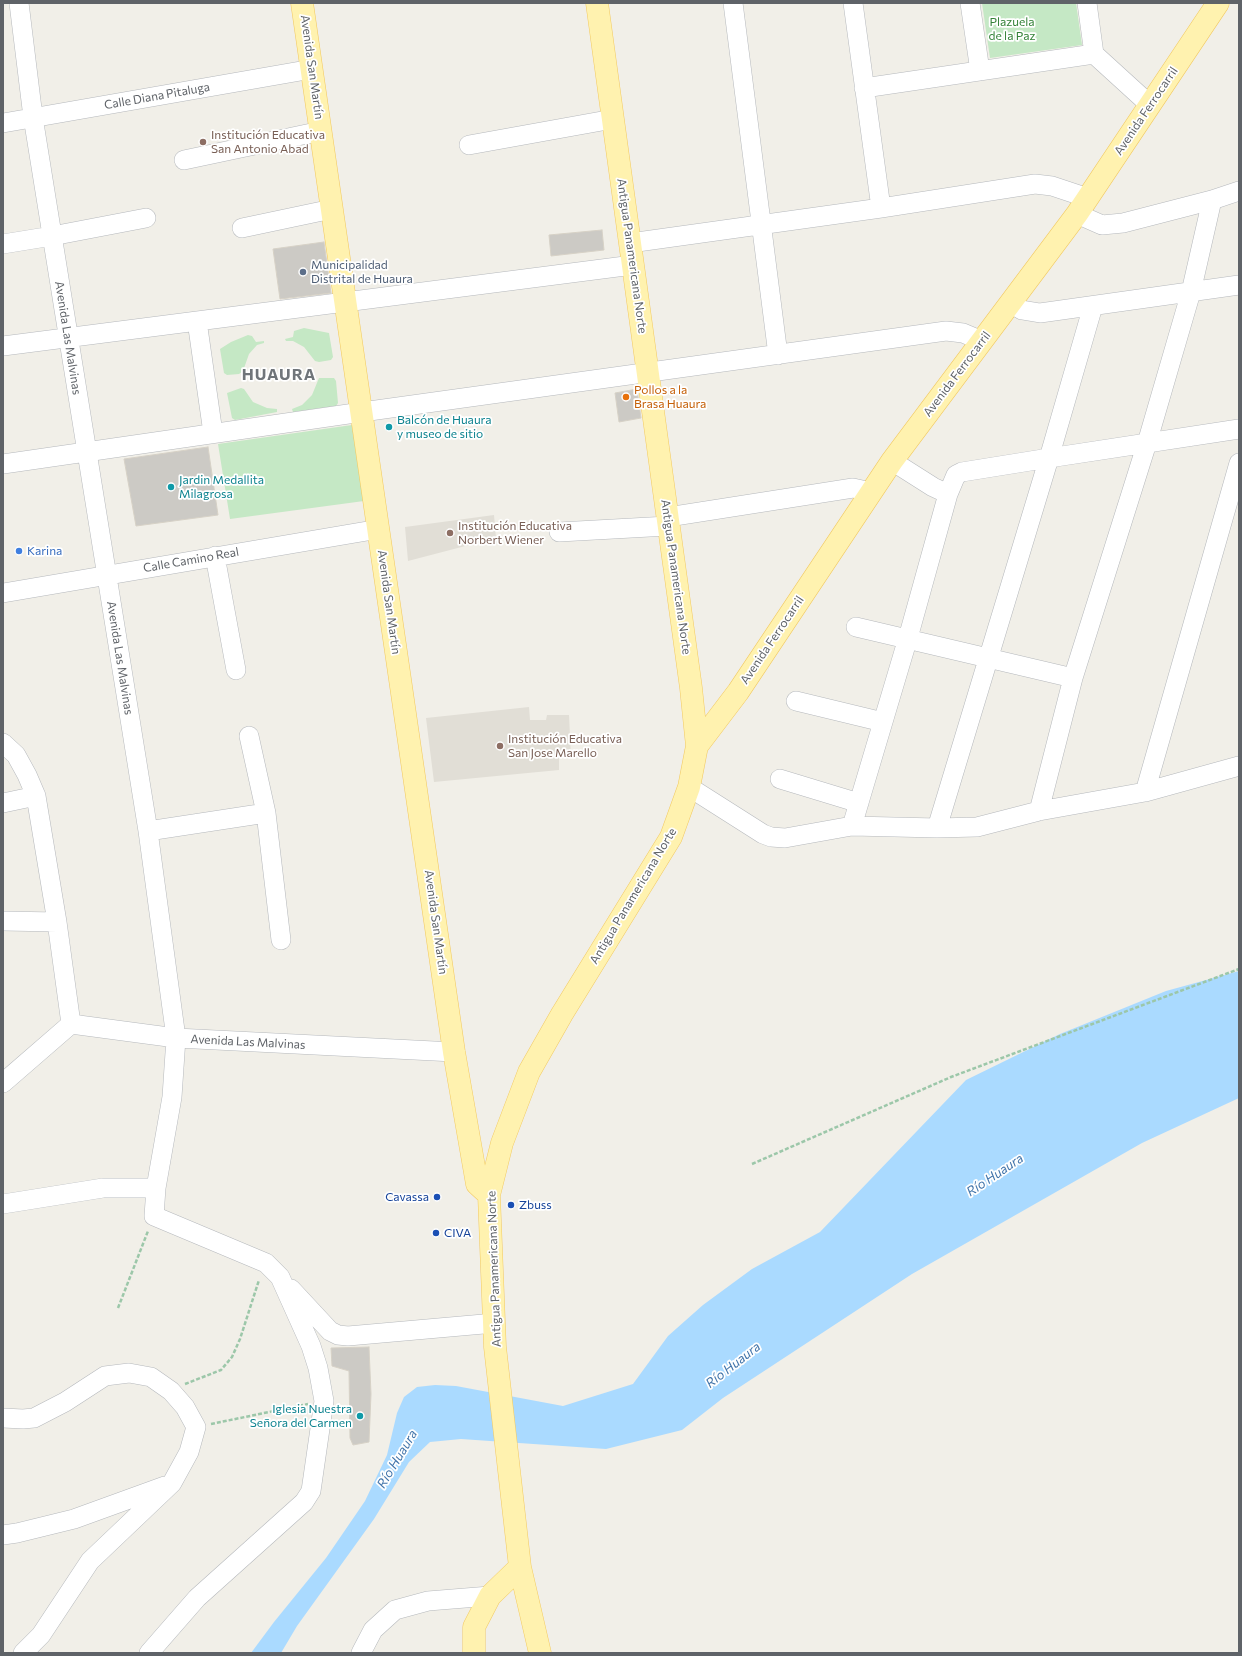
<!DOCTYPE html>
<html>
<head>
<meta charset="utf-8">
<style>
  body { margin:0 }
  #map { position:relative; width:1242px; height:1656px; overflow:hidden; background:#f1efe8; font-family:Commissioner,sans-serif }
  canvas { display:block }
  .frame { position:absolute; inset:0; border:4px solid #5f6368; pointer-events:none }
</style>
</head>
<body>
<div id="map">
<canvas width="1242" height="1656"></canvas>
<div class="frame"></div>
</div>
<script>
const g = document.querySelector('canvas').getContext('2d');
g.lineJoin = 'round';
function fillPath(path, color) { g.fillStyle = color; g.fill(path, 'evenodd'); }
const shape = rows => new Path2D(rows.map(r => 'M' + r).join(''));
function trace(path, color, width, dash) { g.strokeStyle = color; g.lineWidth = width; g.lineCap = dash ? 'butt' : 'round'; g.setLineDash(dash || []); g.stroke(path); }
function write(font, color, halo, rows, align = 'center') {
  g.font = font + ' Commissioner,sans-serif'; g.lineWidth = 3.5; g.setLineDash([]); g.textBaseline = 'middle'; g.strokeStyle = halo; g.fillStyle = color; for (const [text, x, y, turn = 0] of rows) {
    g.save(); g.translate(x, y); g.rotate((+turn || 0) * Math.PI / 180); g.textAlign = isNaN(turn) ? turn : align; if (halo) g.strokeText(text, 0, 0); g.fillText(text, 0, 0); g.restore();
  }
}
fillPath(shape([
  [494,515,496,538,408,561,405,527],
  [529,707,530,720,546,720,547,715,569,715,571,757,559,758,559,770,434,782,426,718]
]), '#e1ded6');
fillPath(shape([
  [982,3,1076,3,1082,45,990,58],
  [304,328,329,333,333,357,331,360,319,362,315,361,304,347,293,341,286,341,285,339,293,337,294,331],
  [248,335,252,336,256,342,264,341,264,343,257,345,249,354,243,371,239,374,227,375,224,373,220,349,231,342],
  [319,378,334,378,336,381,338,403,336,406,293,412,292,409,302,405,312,395],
  [241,388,244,389,253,402,267,408,277,409,277,412,235,420,232,418,227,393],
  [352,425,364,501,230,519,218,444]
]), '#c5e8c5');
fillPath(shape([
  [1239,971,1239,1098,1142,1143,912,1274,723,1398,682,1430,606,1449,461,1439,430,1442,409,1462,374,1519,297,1626,281,1653,251,1653,274,1622,326,1558,365,1501,387,1455,397,1413,404,1397,417,1387,435,1385,456,1386,563,1406,633,1384,668,1336,703,1305,752,1269,820,1232,966,1080,1060,1034,1166,991]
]), '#aadaff');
const building = shape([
  [602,230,604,250,551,256,549,235,602,230],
  [324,242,331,293,280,299,273,249,324,242],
  [637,389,641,418,619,422,615,393,637,389],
  [208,447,218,515,136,526,124,459,208,447],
  [369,1347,371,1394,369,1442,353,1445,350,1438,349,1371,332,1366,331,1348,369,1347]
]);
fillPath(building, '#cccac5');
trace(building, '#d6d1c6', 1);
const minor = shape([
  [19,3,33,117,148,831,176,1038,454,1052],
  [733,3,778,355],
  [853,3,881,208],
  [970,3,980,71],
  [1087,3,1094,54,1150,105],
  [864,88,1094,54],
  [3,123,312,69],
  [469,145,613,119],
  [184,160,321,131],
  [1077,214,1102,225,1123,223,1212,200,1239,191],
  [242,228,332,209],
  [630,243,881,208,1035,184,1052,186,1088,198],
  [3,244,52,236,146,218],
  [1010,303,1022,310,1040,313,1239,285],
  [197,321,213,433],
  [3,346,633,265],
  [892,461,933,487,948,494],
  [3,464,362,412,946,331,963,333,982,341],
  [668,517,853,488,871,492],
  [559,532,668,526],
  [215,556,236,670],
  [3,593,379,529],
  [856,627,1073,678],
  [796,701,883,722],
  [249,736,266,813,281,940],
  [3,743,16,755,27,775,36,796,57,922,71,1024,176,1038,172,1097,156,1188,154,1216,266,1263,280,1277,311,1346,318,1368,324,1401,311,1491,304,1502,197,1598,149,1653],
  [780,779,859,803],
  [689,787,763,834,771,837,785,838,852,826,937,828,977,827,1039,811,1145,792,1239,766],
  [1145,792,1239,463],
  [3,803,36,796],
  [1039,811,1073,678,1147,443,1191,292,1212,200],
  [852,826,908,638,948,494,956,475,962,472,1049,458,1239,429],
  [937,828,1049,458,1093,306],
  [148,831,266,813],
  [3,921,57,922],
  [3,1083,71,1024],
  [3,1204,103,1188,156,1188],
  [291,1289,330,1331,338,1335,348,1336,495,1323],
  [3,1418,23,1419,34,1418,65,1402,105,1376,129,1373,151,1377,171,1391,185,1407,196,1427,189,1452,172,1483,90,1561,41,1635,23,1653],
  [3,1535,17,1533,74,1519,165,1486],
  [361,1653,373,1630,395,1610,428,1601,490,1596]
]);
const major = shape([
  [302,3,454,1052,477,1184,489,1195],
  [697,746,738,692,892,461,1077,214,1218,3],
  [474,1653,474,1627,490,1596,520,1567],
  [540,1653,520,1567,495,1347,489,1195,502,1143,529,1072,562,1014,671,837,689,787,697,746,691,688,597,3]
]);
trace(minor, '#b5b8bc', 20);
trace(major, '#f2c960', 23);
trace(shape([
  [752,1164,951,1077,1239,969],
  [118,1308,148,1231],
  [185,1384,221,1370,232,1357,240,1339,259,1280],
  [211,1424,308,1404]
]), '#9cc7a9', 2.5, [4, 2]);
trace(minor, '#fff', 19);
trace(major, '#fff2af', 22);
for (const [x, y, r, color] of [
  [203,142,4,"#8d6e63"],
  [303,272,4,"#5c6f8a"],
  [626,397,4,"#e8710a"],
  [389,427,4,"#0f9aa8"],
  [171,487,4,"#0f9aa8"],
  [450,533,4,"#8d6e63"],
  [19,551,4,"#3f7fe0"],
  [500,746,4,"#8d6e63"],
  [437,1197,4,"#1a4fb4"],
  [511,1205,4,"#1a4fb4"],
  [436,1233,4,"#1a4fb4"],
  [360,1416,4,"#0f9aa8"]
]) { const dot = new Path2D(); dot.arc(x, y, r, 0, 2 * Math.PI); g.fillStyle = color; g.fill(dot); trace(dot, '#fff', 1.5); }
write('12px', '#348238', '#fff', [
  ["Plazuela",1012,22],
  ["de la Paz",1012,36]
]);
write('12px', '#5f6368', '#fff', [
  ["Avenida San Martín",312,67,82],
  ["Calle Diana Pitaluga",157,96,-10],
  ["Avenida Ferrocarril",1146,111,-56],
  ["Antigua Panamericana Norte",632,256,82],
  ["Avenida Las Malvinas",68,338,81],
  ["Avenida Ferrocarril",957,374,-53],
  ["Calle Camino Real",191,560,-10],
  ["Antigua Panamericana Norte",676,577,82],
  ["Avenida San Martín",389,602,82],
  ["Avenida Ferrocarril",772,640,-56],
  ["Avenida Las Malvinas",120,658,81],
  ["Antigua Panamericana Norte",633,896,-59],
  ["Avenida San Martín",436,922,82],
  ["Avenida Las Malvinas",248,1042,3],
  ["Antigua Panamericana Norte",494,1269,-92]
]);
write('12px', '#785e54', '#fff', [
  ["Institución Educativa",211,135],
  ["San Antonio Abad",211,149],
  ["Institución Educativa",458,526],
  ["Norbert Wiener",458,540],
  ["Institución Educativa",508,739],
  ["San Jose Marello",508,753]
], 'left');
write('12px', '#4e5e75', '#fff', [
  ["Municipalidad",311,265],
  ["Distrital de Huaura",311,279]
], 'left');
write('12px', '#c56008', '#fff', [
  ["Pollos a la",634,390],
  ["Brasa Huaura",634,404]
], 'left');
write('12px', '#0d838f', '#fff', [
  ["Balcón de Huaura",397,420],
  ["y museo de sitio",397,434],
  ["Jardin Medallita",179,480],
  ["Milagrosa",179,494],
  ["Iglesia Nuestra",352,1409,"right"],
  ["Señora del Carmen",352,1423,"right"]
], 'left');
write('12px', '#366cbe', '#fff', [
  ["Karina",27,551]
], 'left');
write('12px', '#164399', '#fff', [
  ["Cavassa",429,1197,"right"],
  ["Zbuss",519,1205],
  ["CIVA",444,1233]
], 'left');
write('italic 13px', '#4174aa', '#fff', [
  ["Río Huaura",995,1175,-34],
  ["Río Huaura",733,1365,-38],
  ["Río Huaura",397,1459,-59]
]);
g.letterSpacing = '1px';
write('bold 16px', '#70757a', '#fff', [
  ["HUAURA",279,375]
]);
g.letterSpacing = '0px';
</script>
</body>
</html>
